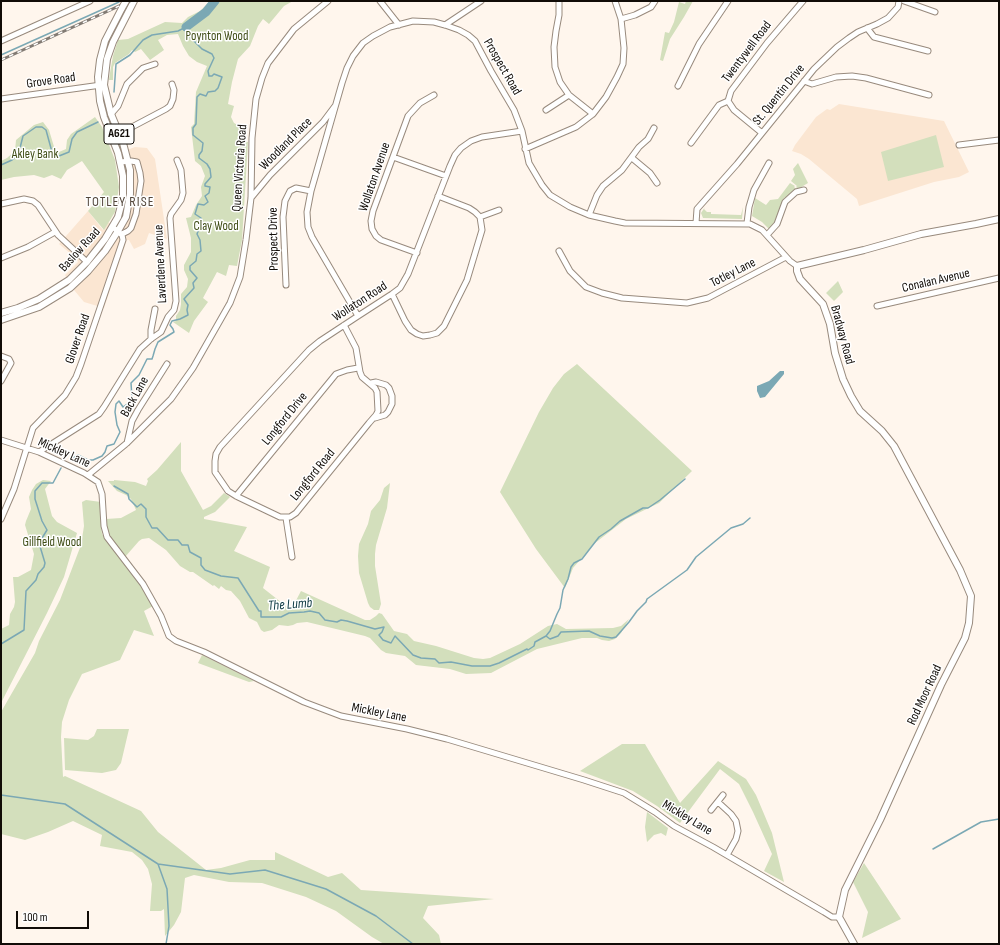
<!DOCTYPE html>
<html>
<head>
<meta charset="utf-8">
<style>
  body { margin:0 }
  #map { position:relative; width:1000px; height:945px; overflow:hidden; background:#fff6ed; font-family:"Sofia Sans Condensed",sans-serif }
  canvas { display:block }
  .frame { position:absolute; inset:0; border:2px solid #110c07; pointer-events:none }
  .scale { position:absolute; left:16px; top:911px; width:73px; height:18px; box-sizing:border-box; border:2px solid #110c07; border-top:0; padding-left:5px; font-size:12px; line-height:14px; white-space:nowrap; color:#110c07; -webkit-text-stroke:3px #fff; paint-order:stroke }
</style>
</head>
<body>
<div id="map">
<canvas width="1000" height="945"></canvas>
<div class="frame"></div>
<div class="scale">100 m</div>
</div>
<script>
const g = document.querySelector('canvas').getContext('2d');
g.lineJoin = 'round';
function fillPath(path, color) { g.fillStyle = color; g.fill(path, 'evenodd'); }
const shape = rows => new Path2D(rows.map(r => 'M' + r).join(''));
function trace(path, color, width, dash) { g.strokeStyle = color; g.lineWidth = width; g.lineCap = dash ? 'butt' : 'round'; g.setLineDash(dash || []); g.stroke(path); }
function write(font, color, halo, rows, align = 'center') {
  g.font = font + ' "Sofia Sans Condensed",sans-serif'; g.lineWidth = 3; g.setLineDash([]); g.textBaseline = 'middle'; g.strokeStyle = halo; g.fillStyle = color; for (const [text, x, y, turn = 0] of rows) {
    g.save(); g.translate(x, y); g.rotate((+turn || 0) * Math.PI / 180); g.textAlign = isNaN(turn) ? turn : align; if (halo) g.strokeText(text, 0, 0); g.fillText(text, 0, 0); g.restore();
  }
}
fillPath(shape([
  [839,104,944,121,969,172,959,177,934,182,859,206,857,199,809,159,801,154,792,151,795,145,816,117,827,109,830,110],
  [135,147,147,148,155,159,167,239,149,233,145,244,134,249,129,240,127,240,104,308,84,302,74,290,65,275,78,262,77,259,59,244,88,211,103,230,108,222,122,230,132,205,133,193,132,173,127,150]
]), '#fbe6d2');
fillPath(shape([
  [210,1,293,1,284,6,269,24,263,19,258,26,250,46,238,59,232,82,228,104,234,106,231,117,234,123,245,129,243,141,248,142,242,240,237,266,229,265,226,276,217,272,203,298,208,302,194,321,189,333,173,322,176,321,176,316,180,310,181,304,181,294,187,287,188,279,184,270,184,265,191,252,191,238,186,218,191,217,196,205,202,196,201,187,205,176,201,166,195,161,191,127,194,124,196,92,207,66,197,62,189,56,183,46,178,34,167,35,158,40,164,50,150,60,141,49,135,52,132,50,129,54,115,63,113,67,113,80,109,80,110,73,113,56,118,40,128,39,165,22,182,23,188,17,200,11],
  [686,1,693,1,684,17,670,39,663,61,660,60,665,32,669,33,674,22,679,2,685,4],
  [95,117,102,127,115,160,119,187,115,212,104,230,88,211,104,192,82,161,67,170,61,179,52,175,44,178,34,175,14,177,1,180,1,161,7,158,15,151,16,140,34,125,43,122,49,130,55,150,59,152,66,149,67,140,71,134],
  [936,135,944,167,888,181,881,152],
  [798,163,808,183,798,189,796,187,797,186,791,181,795,175,793,169],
  [790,183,795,186,794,187,798,190,784,198,776,221,773,227,769,229,762,222,752,216,755,198,766,205,770,200,778,199],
  [705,207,704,209,707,212,711,212,711,214,741,215,743,207,742,219,703,218,701,213],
  [838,281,843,292,834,301,826,293],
  [577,364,692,471,659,503,626,519,595,543,573,568,565,588,536,549,500,492,539,412,553,388,564,374],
  [181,442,181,471,203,510,211,506,224,493,230,497,215,512,204,517,204,519,247,527,234,551,270,567,263,588,291,610,301,591,365,620,370,620,376,616,379,613,382,614,394,631,407,634,414,641,436,646,474,658,483,659,490,658,520,644,548,626,557,624,566,629,613,628,621,626,629,619,621,633,615,639,609,641,602,640,597,638,582,638,537,649,491,673,466,674,450,669,416,665,405,656,386,653,381,650,370,638,365,636,307,622,297,623,293,625,288,626,279,625,272,630,264,632,261,630,257,622,249,618,240,601,231,591,226,590,221,586,219,589,214,585,213,586,193,572,190,572,180,566,166,550,149,538,142,539,139,541,125,557,109,535,106,526,106,519,121,518,136,510,131,499,126,495,117,491,108,481,114,481,114,480,135,482,146,486,148,481,147,479,157,470],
  [43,480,51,481,45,489,52,516,57,522,77,533,64,577,47,613,1,703,1,629,9,625,10,614,14,607,15,602,13,577,18,577,31,570,34,554,25,525,26,521,31,509,29,497,32,490,36,484],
  [390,483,387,508,376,545,375,554,375,566,381,604,379,610,374,610,370,607,368,603,359,573,358,556,359,544,368,524,371,511,380,500,384,488],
  [86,500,101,502,101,526,102,534,138,581,153,606,144,611,154,636,134,630,120,660,82,674,69,700,62,722,61,737,63,777,65,776,141,811,158,832,206,870,221,868,250,860,275,860,275,852,328,877,342,873,361,890,494,899,428,906,423,918,439,935,441,944,384,944,372,937,336,911,306,897,262,883,229,882,194,875,185,878,181,912,174,925,165,936,164,909,161,911,150,911,152,884,148,869,142,860,132,852,100,846,102,835,73,821,48,832,25,840,1,834,1,712,35,653,39,641,60,600,81,545,84,526,82,502],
  [202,655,254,681,249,682,198,663],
  [97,729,129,729,121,763,116,770,102,773,65,770,64,738,88,740,94,736],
  [622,744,645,744,680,803,718,761,746,779,756,795,772,833,784,882,764,871,772,854,753,812,739,784,720,769,680,823,657,806,633,791,580,771],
  [647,812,668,828,666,836,661,833,654,835,647,842,645,827],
  [864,863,901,919,862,938,868,912,853,882]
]), '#d3dfbc');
fillPath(shape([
  [780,371,784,371,784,374,765,397,760,398,757,391,757,386,769,381]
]), '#7ba8b4');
trace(shape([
  [1,55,119,2],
  [1,165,12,160,16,156,20,148,23,136,36,127,42,127,46,130,52,152,56,156,59,156,69,152,72,139,77,132,98,122],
  [71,459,78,455,88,460,93,460,102,456,105,452,107,446,114,444,120,432,117,425,115,412,116,404,119,401,123,407,130,402,132,398,131,383,139,375,147,359,152,359,153,356,155,349,158,342,174,332,173,329,170,325,172,321,180,319,188,315,187,310,188,305,184,299,194,288,193,283,197,278,190,270,190,266,196,261,197,254,201,251,200,240,197,234,202,221,201,218,195,214,198,204,204,205,208,202,205,196,209,193,210,187,205,186,205,184,211,177,210,169,207,164,199,158,199,155,202,151,203,143,193,135,193,128,196,124,197,97,200,94,206,96,208,92,215,91,218,88,222,77,214,74,212,76,209,76,208,71,214,58,212,54,202,49,187,34,186,27,178,31,152,35,143,40,130,55,116,64,114,92],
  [114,486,128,494,129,499,137,507,141,504,146,509,146,517,152,528,157,528,168,540,178,540,182,545,188,545,190,552,201,558,201,565,205,570,221,576,238,578,259,611,261,611,261,617,281,617,289,613,304,612,310,611,319,613,325,620,337,622,341,620,347,621,375,629,384,627,382,632,379,635,383,640,391,643,395,636,413,655,421,658,435,659,439,663,451,662,472,666,490,666,499,663,527,649,528,650,534,646,535,642,546,636,550,631,557,614,560,608,563,590,568,579,571,567,574,563,582,559,599,537,611,529,620,521,643,508,648,508,660,500,685,479],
  [546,636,550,639,558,636,561,632,589,631,600,636,612,638,616,637,629,622,637,611,646,602,647,599,687,570,696,557,731,528,743,524,750,518],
  [1,644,24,630,26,591,36,580,38,574,44,567,45,563,39,543,47,530,42,521,35,499,35,491,42,483,53,483,61,468],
  [1,795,65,804,158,864,167,889,169,926,166,944],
  [933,849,981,822,999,819],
  [158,864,230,874,265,870,326,889,376,916,413,944]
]), '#7ba8b4', 1.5);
trace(shape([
  [186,27,206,12,215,1]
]), '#7ba8b4', 9);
const minor = shape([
  [380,1,399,25],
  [559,1,559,15,556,31,554,47,555,67,560,82,569,95,593,114],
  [904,1,935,12],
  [621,19,635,15,651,7,655,1],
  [445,25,481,1],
  [867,28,874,37,928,51],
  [1,41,90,1],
  [804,81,812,84,836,77,852,76,866,78,929,95],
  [678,86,699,44,728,1],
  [1,99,101,85],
  [546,110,569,95],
  [111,114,118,106,127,84,143,68,155,64],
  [762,133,734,110,728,101,731,91,767,43,803,1],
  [113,137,166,109,170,106,173,99,174,90,172,84],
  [691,143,719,105,728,101],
  [959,145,999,140],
  [525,149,576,127,593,114,606,97,617,77,623,64,624,48,621,19,615,1],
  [393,157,446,176],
  [632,158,650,173,657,183],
  [120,162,131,161,137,162,140,173,141,181,136,214,131,228,128,231,122,234],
  [251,198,270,175,323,122,335,106],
  [1,204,24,199,33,201,38,205,58,235,87,262],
  [589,215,597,195,603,186,622,170,639,147,648,139,654,128],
  [480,217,499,210],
  [696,223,697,209,737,164,814,69,837,47,849,38,858,32,877,24,888,18,898,7,899,1],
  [747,223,749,207,754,190,769,163],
  [767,235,777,224,785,202,796,192,804,190],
  [559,251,570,271,586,287,602,293,622,298,687,303,708,298,786,257],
  [417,253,381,240,376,236,372,229,371,221,373,211,408,116,420,103,434,95],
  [1,258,28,247,55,232],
  [286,285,283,217,285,201,290,191,296,188,311,191],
  [392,294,405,321,411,330,417,334,423,336,430,335,437,333,444,326,467,280,482,230,480,217,475,212,469,208,438,196],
  [877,306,999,278],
  [358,316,312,237,308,227,307,212,311,191,342,83,347,68,353,56,363,43,373,36,390,27,413,21,434,22,445,25,459,30,468,35,475,41,491,71,514,110,522,131,529,163,542,185,550,195,570,207,589,215,615,221,625,223,750,224,762,230,790,261,797,266],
  [344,325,356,348,360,372,362,377,375,388,377,392,378,411,376,415,369,423,296,513,290,517,280,517,236,496,228,491,215,472,215,461,216,454,220,447,309,350,320,341,358,316,392,294,400,288,408,274,450,166,455,155,461,148,471,141,482,137,522,131],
  [151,339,151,330,155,309],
  [1,356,9,359,11,363,1,381],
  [371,383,376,382,386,385,389,388,392,396,392,404,388,412,385,415,375,418],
  [1,440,39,452,84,473,98,482,102,494,104,526,107,537,143,584,161,616,169,636,176,641,204,652,304,702,341,716,407,729,447,739,584,780,624,793,655,812,674,826,713,847,824,912,832,917,839,917],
  [127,443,132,421,138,410,167,364],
  [39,452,99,414,104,407,140,349,151,339,161,332,168,317,174,310,176,301,170,218,171,214,181,200,183,193,181,170,177,160],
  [88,475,127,443,171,399,193,368,230,303,240,277,246,240,251,198,252,138,256,99,262,78,268,63,294,29,328,1],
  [236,496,336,374,347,370,358,368],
  [286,518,292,557],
  [1,519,14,489,33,428,65,395,76,377,81,364,123,240,122,235,115,229],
  [718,802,731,814,736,821,738,831,736,839,727,855],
  [711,810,723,795]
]);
const major = shape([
  [1,313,18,308,39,299,69,280,87,262,105,239,118,217,123,198,123,176,118,153,104,117,100,101,98,77,100,60,105,41,122,8],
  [1,320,39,307,70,288,88,271,105,251,118,231,126,217,130,194,130,170,123,143,111,114,104,85,107,59,113,42,134,1],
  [854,944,839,917,845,890,880,820,941,685,965,638,969,623,971,596,960,570,894,446,882,431,860,411,851,396,843,379,835,353,830,324,823,304,800,279,797,271,797,266,864,250,921,234,976,224,999,219]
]);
trace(minor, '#988a7d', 7);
trace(major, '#988a7d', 8);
trace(minor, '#fff', 5);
trace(major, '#fff', 6);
const rail = shape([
  [1,60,130,1]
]);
trace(rail, '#827b74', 3);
trace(rail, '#fff', 1.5, [4.5]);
const majorBridge = shape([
  [122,8,126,1]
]);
trace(majorBridge, '#988a7d', 8, []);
trace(majorBridge, '#fff', 6);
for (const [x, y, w] of [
  [119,134,30]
]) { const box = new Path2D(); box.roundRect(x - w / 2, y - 10, w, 20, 3); g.fillStyle = '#fff'; g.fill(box); trace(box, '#110c07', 1); }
write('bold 12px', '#110c07', null, [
  ["A621",119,134]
]);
write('13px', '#404e17', '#fff', [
  ["Poynton Wood",217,37],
  ["Akley Bank",35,155],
  ["Clay Wood",216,227],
  ["Gillfield Wood",52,543]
]);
write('13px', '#110c07', '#fff', [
  ["Twentywell Road",747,52,-53],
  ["Prospect Road",502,67,60],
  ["Grove Road",51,81,-8],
  ["St. Quentin Drive",779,95,-51],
  ["Woodland Place",286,144,-45],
  ["Queen Victoria Road",240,168,-86],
  ["Wollaton Avenue",375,177,-71],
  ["Prospect Drive",274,239,-91],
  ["Baslow Road",80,250,-48],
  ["Laverdene Avenue",161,264,-93],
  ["Totley Lane",733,273,-27],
  ["Conalan Avenue",936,281,-13],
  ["Wollaton Road",360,302,-33],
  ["Bradway Road",842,335,75],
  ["Glover Road",78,339,-71],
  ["Back Lane",135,397,-61],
  ["Longford Drive",285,419,-51],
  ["Mickley Lane",64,453,24],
  ["Longford Road",313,475,-51],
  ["Rod Moor Road",925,695,-65],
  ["Mickley Lane",379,713,11],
  ["Mickley Lane",687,818,31]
]);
g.letterSpacing = '1px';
write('14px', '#53473b', '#fff', [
  ["TOTLEY RISE",120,202]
]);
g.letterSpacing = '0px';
write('italic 14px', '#0b3740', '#fff', [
  ["The Lumb",290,605,-4]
]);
</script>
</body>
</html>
